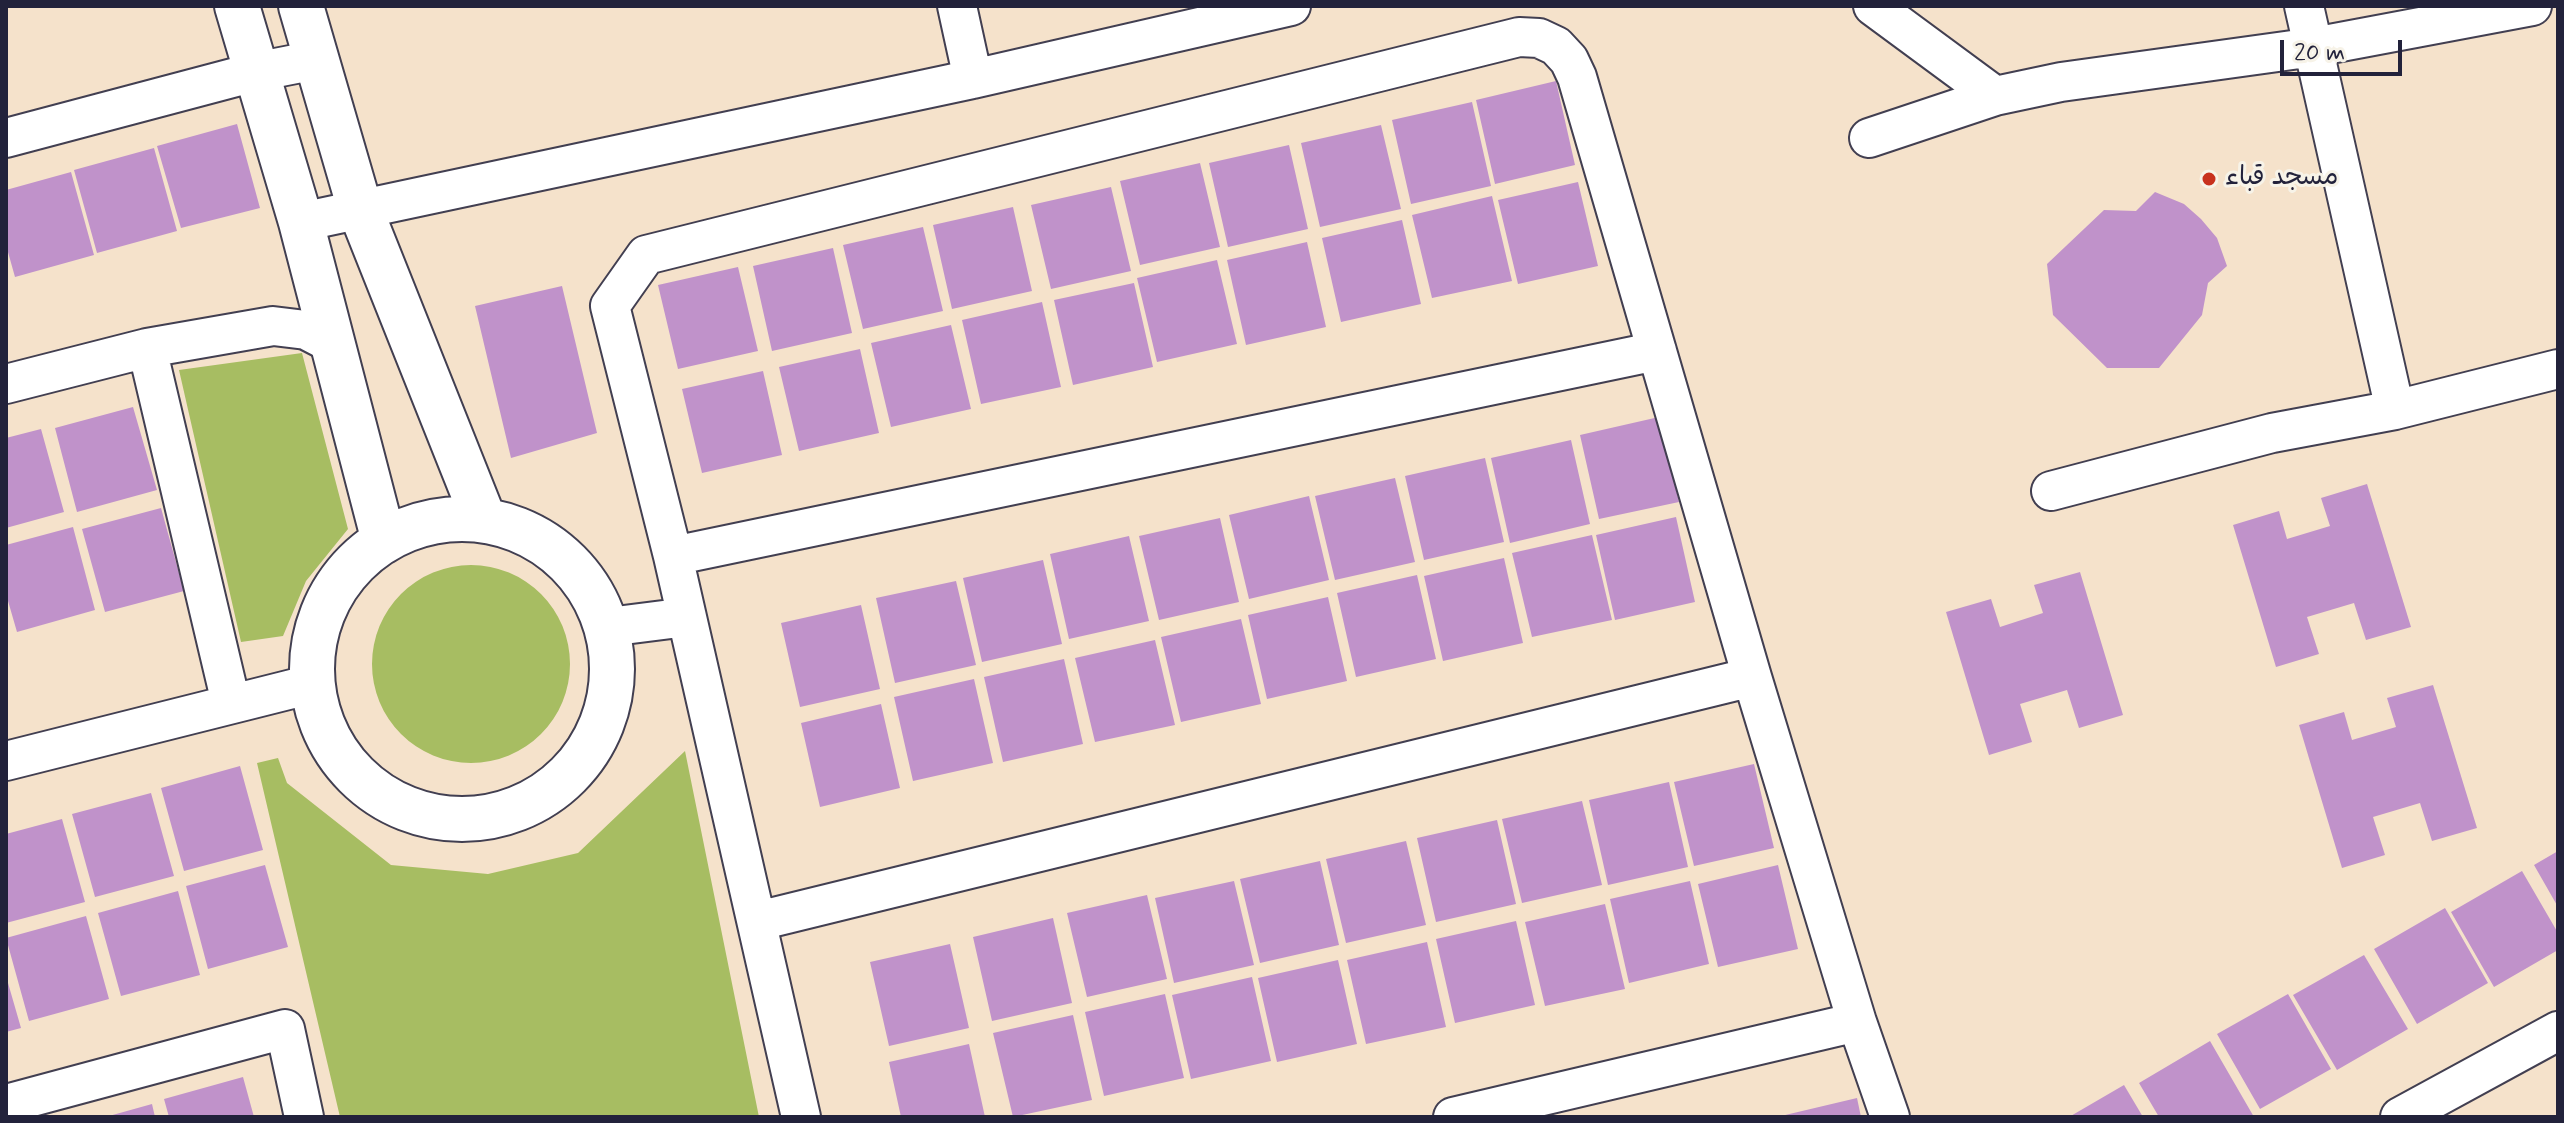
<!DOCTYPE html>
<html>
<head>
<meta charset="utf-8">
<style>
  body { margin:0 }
  #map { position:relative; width:2564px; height:1123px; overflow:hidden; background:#f5e2cb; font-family:Mynerve,sans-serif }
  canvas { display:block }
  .frame { position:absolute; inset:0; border:8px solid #22223b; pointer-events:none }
  .scale { position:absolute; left:2280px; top:40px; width:122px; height:36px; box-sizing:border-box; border:4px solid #22223b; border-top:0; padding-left:10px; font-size:24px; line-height:28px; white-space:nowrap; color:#22223b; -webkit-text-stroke:6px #f7f3e8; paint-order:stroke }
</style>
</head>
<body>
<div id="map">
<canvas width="2564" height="1123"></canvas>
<div class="frame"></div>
<div class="scale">20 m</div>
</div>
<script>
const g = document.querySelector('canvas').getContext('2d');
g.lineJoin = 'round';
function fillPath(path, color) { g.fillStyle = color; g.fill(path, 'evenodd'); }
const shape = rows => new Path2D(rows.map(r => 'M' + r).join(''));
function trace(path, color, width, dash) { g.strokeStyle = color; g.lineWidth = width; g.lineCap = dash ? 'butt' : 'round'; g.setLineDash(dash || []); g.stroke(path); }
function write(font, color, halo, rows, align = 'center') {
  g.font = font + ' Mynerve,"Playpen Sans Arabic",sans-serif'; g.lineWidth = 6; g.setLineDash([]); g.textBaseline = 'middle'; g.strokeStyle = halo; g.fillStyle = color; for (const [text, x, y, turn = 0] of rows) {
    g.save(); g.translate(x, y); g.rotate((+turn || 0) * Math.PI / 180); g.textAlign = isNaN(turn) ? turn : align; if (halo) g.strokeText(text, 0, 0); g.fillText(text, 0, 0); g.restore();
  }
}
fillPath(shape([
  [302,353,348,529,306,581,283,636,241,642,179,370],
  '372 664a99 99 0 1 1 198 0a99 99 0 1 1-198 0Z',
  [685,751,759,1117,340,1117,257,763,278,758,287,783,391,865,488,874,578,853]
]), '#a7bd62');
fillPath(shape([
  [1556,81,1575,165,1495,184,1476,100],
  [1472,102,1491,186,1411,204,1392,120],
  [237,124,260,208,181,228,157,146],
  [1381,125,1401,209,1320,227,1301,143],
  [1289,145,1308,229,1228,247,1209,163],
  [154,148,177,231,97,253,74,170],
  [1200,163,1220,247,1140,265,1120,181],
  [71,172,94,255,15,277,6,245,6,190],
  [1578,182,1598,266,1518,284,1498,200],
  [1111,187,1131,271,1051,289,1031,205],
  [2155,192,2184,204,2201,219,2217,238,2227,266,2208,283,2202,315,2159,368,2107,368,2053,315,2047,264,2104,210,2136,211],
  [1492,196,1512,281,1432,298,1412,215],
  [1013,207,1032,291,952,309,933,225],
  [1402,220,1421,304,1341,322,1322,238],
  [923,227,943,311,863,329,843,245],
  [1307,242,1326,327,1246,345,1227,260],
  [833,248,852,333,772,351,753,266],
  [1217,260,1237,344,1157,362,1137,278],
  [738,267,758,351,678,369,658,285],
  [1134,283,1153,367,1073,385,1054,300],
  [562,286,597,433,511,458,475,306],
  [1042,302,1061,387,981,404,962,320],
  [951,325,971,409,891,427,871,343],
  [860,349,879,433,799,451,779,367],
  [763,371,782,455,702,473,682,389],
  [133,407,157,490,77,512,55,428],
  [1659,417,1679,502,1599,519,1580,435],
  [41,429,64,512,6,528,6,438],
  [1571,440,1590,524,1510,543,1491,458],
  [1485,458,1504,542,1424,560,1405,476],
  [1395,478,1415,562,1335,580,1315,496],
  [2367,484,2411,627,2366,640,2354,603,2307,617,2319,654,2276,667,2233,525,2279,511,2287,539,2330,526,2321,498],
  [1309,496,1329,580,1249,599,1229,515],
  [161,508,184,591,105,612,82,529],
  [1676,517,1695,602,1615,620,1596,535],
  [1220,518,1239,602,1159,620,1139,536],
  [73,527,95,610,17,632,6,594,6,545],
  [1592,535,1612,620,1532,637,1512,553],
  [1129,536,1149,621,1069,639,1050,554],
  [1504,558,1523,643,1443,661,1424,576],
  [1043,560,1062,644,982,662,963,578],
  [2080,572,2123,715,2079,728,2067,690,2020,704,2032,742,1989,755,1946,612,1991,599,2000,627,2043,613,2034,585],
  [1417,575,1436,659,1356,677,1337,593],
  [956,581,976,665,895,683,876,598],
  [1328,597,1347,681,1267,699,1248,615],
  [861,605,880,689,800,707,781,623],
  [1241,619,1261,704,1181,722,1161,637],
  [1155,640,1175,725,1095,742,1075,658],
  [1064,659,1083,744,1003,762,984,677],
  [974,679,993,763,913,781,894,697],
  [2433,685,2477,828,2432,841,2420,803,2373,817,2385,855,2342,868,2299,725,2344,712,2352,740,2396,727,2387,698],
  [881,704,900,788,820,807,801,723],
  [1754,764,1774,848,1694,866,1674,782],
  [240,766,263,850,184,871,161,788],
  [1669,782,1688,867,1608,885,1589,800],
  [151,793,174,876,95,897,72,814],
  [1582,801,1602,885,1522,903,1502,819],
  [62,819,85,902,6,923,6,834],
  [1497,820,1516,904,1436,922,1417,838],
  [1406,841,1426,925,1346,943,1326,859],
  [2558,851,2558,907,2534,865],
  [1320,861,1339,945,1260,963,1240,879],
  [265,865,288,947,208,969,186,886],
  [1778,865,1798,949,1718,967,1698,884],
  [2522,871,2558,933,2558,950,2494,987,2451,912],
  [1234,881,1254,965,1174,983,1155,898],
  [1690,881,1709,964,1629,983,1610,899],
  [178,891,200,975,121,996,98,913],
  [1147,895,1167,979,1087,997,1067,913],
  [1605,904,1625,989,1545,1006,1525,922],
  [2445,908,2488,983,2417,1024,2374,949],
  [86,916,109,999,29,1021,6,938],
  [1053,918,1072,1003,992,1021,973,937],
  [1516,921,1535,1005,1455,1023,1436,939],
  [1427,942,1446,1027,1366,1044,1347,960],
  [950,944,969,1028,889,1046,870,962],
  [2364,955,2408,1029,2337,1070,2293,995],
  [1338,960,1357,1044,1277,1062,1258,978],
  [6,976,21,1028,6,1032],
  [1252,977,1271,1061,1191,1079,1172,995],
  [1165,994,1184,1078,1104,1096,1085,1012],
  [2288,994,2331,1069,2260,1109,2217,1034],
  [1073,1015,1092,1100,1013,1117,993,1033],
  [2210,1041,2254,1117,2159,1117,2139,1083],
  [969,1044,985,1117,901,1117,889,1062],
  [243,1077,254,1117,169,1117,164,1099],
  [2124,1085,2143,1117,2069,1117],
  [1857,1098,1861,1117,1781,1117,1781,1116],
  [152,1104,155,1117,109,1117,109,1116]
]), '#c092ca');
const minor = shape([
  [957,6,973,79],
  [1873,6,1995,96],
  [2304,6,2395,410],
  [6,138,255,72,316,60],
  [1869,138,1995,96,2061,82,2314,47,2532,6],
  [301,222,973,79,1291,6],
  [147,348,231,703],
  [6,384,147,348,273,326,306,330,333,344],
  [2051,491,2272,433,2395,410,2558,369],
  [673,556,1657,351],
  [608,627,687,617],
  [6,761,312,684],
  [758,921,1752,677],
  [6,1104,285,1029,304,1117],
  [801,1117,673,556,610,306,646,255,1519,37,1539,38,1556,46,1569,60,1577,77,1752,677,1857,1022,1890,1117],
  [1453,1117,1857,1022],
  [2400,1117,2558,1031]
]);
const tertiary = shape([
  [237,6,301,222,384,541],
  [301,6,360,209,484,520],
  '312 669a150 150 0 1 1 300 0a150 150 0 1 1-300 0Z'
]);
trace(minor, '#423f51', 42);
trace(tertiary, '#423f51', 48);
trace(minor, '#fff', 38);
trace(tertiary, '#fff', 44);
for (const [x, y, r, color] of [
  [2209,179,8,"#c8321e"]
]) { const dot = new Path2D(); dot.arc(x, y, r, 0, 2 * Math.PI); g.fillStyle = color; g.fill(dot); trace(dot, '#f7f3e8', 3); }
write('26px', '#22223b', '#f7f3e8', [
  ["مسجد قباء",2225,179]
], 'left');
</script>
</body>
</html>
